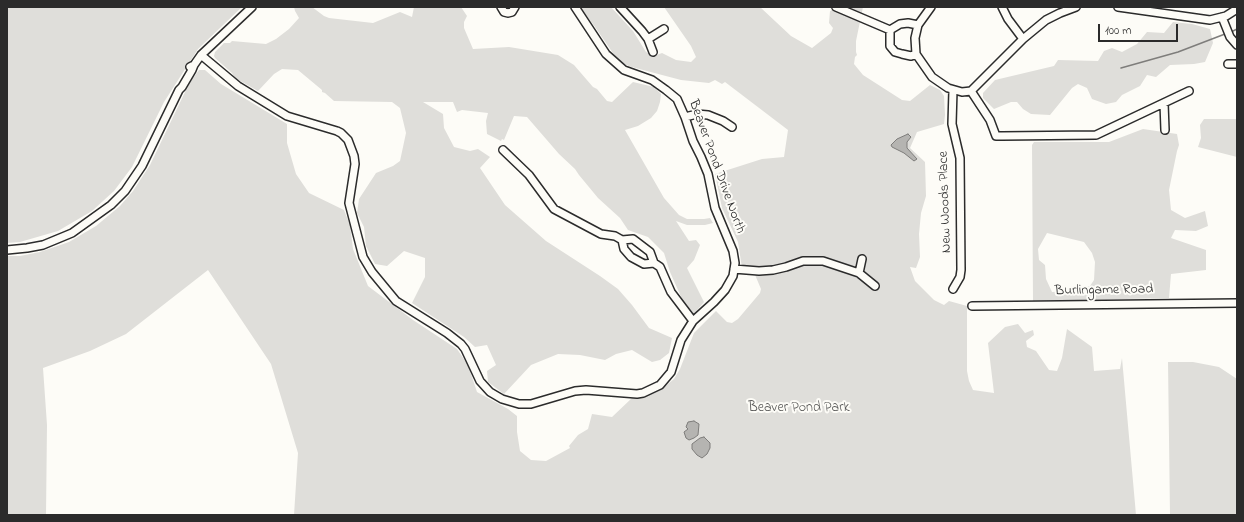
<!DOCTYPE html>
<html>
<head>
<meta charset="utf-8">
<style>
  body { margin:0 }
  #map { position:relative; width:1244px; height:522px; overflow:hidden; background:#fdfcf7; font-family:"Indie Flower",sans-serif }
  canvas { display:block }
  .frame { position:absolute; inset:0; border:8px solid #2b2b2b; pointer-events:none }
  .scale { position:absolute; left:1098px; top:24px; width:80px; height:18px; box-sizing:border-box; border:2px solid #2b2b2b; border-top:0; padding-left:5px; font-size:12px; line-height:14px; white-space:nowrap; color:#2b2b2b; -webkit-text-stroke:3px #fdfcf7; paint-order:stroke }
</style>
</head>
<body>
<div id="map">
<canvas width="1244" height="522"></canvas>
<div class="frame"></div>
<div class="scale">100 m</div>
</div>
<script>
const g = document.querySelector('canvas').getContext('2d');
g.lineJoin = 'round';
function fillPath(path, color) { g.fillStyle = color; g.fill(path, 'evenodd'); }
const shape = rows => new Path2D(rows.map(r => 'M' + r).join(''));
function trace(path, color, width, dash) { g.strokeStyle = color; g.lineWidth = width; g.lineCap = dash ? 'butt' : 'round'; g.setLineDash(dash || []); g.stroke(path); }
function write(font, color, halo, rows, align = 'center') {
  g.font = font + ' "Indie Flower",sans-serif'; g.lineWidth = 4; g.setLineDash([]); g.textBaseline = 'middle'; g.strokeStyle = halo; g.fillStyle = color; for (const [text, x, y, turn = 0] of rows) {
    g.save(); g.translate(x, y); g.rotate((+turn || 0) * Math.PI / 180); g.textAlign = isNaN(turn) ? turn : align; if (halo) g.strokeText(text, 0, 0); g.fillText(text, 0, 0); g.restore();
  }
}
fillPath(shape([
  [7,7,242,7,198,49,164,102,132,167,114,191,92,211,58,231,20,242,7,243],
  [294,7,312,7,324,16,329,18,373,23,400,12,412,17,414,7,461,7,467,16,464,22,464,28,473,49,509,47,558,55,574,65,593,87,597,89,607,101,612,102,633,82,654,87,661,94,660,102,657,111,651,118,638,126,625,130,664,198,679,215,687,219,704,219,710,218,713,223,705,225,687,225,676,221,689,241,696,240,700,245,694,260,687,268,704,302,694,314,682,299,670,272,664,253,648,237,628,230,620,218,598,198,579,175,575,169,559,154,527,117,514,116,504,140,502,139,501,141,487,134,486,121,488,113,462,110,457,112,453,102,423,102,443,114,444,128,454,147,470,151,478,149,490,157,480,168,505,205,546,241,600,276,618,289,632,305,649,328,672,338,669,353,660,360,652,362,632,350,616,354,605,360,580,355,558,354,531,365,504,394,488,382,487,371,496,365,487,345,475,347,464,337,412,303,425,277,425,258,404,251,387,266,375,264,366,246,364,227,357,213,359,199,376,173,393,166,400,161,406,133,400,108,392,102,334,101,325,93,322,92,322,90,298,70,282,69,274,74,258,91,235,78,232,73,215,58,214,56,215,52,224,43,230,43,232,41,266,44,276,39,289,29,299,18,295,11],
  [580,7,611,7,633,31,646,52,654,56,662,53,676,60,691,62,696,57,691,46,664,7,760,7,791,36,812,48,831,33,833,28,829,23,830,11,831,11,833,7,863,7,856,41,856,52,857,55,855,57,854,64,863,75,902,100,910,101,930,85,940,90,944,96,945,115,944,124,917,132,910,148,925,162,926,196,921,213,919,234,920,257,916,268,910,267,915,281,934,300,944,305,949,301,967,306,967,371,969,381,973,390,994,393,988,343,1005,327,1018,324,1025,333,1033,330,1034,335,1026,341,1027,347,1036,351,1049,370,1057,371,1062,358,1067,329,1092,347,1094,371,1120,369,1122,358,1136,515,294,515,298,453,271,364,208,270,126,334,90,351,43,368,47,425,46,515,7,515,7,256,20,256,40,252,69,242,96,226,120,206,133,191,150,165,186,90,193,78,199,70,205,70,221,84,287,124,287,143,296,174,309,193,344,210,350,225,353,249,368,286,413,320,457,349,468,365,477,392,508,409,517,416,517,432,520,451,531,460,546,461,570,448,569,446,578,435,588,429,592,414,612,417,632,398,652,393,664,387,674,379,680,369,694,333,716,311,727,322,732,323,738,319,760,293,761,289,753,270,742,268,738,242,722,208,715,174,762,159,784,157,788,130,725,82,722,84,715,80,709,83,681,80,628,66,617,59,595,27],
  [1173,22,1192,24,1210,29,1213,43,1205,62,1194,64,1170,65,1156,77,1147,75,1140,86,1122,95,1116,102,1106,104,1092,99,1087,88,1078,84,1072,88,1050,115,1031,114,1023,109,1017,102,1011,102,994,109,983,98,983,93,995,80,1054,66,1058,60,1098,61,1104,51,1112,48,1122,52,1137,44,1147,32,1164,33],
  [1204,119,1237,119,1237,157,1198,147,1201,138,1200,125],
  [1143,129,1177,134,1179,145,1177,151,1169,190,1171,210,1185,218,1205,211,1208,226,1196,231,1175,230,1171,238,1206,250,1206,270,1171,274,1169,298,1033,301,1032,145,1034,142,1109,142],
  [1047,233,1084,242,1092,253,1095,262,1094,280,1090,286,1075,291,1052,292,1046,279,1045,265,1039,260,1038,249],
  [1168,362,1193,362,1219,367,1237,379,1237,515,1170,515]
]), '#dfdeda');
const water = shape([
  [908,134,911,137,907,142,907,148,917,159,914,161,904,153,892,147,891,145,897,139,908,134],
  [694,421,699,424,698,435,694,438,689,440,686,438,684,432,688,429,686,427,688,422,694,421],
  [704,437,710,443,710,448,707,454,702,458,697,455,692,449,692,444,700,438,704,437]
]);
fillPath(water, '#b5b4b1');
trace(water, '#7e7d7b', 1);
trace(shape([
  [1231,32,1237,29],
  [1121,68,1178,52,1225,34]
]), '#7e7d7b', 1.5);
const minor = shape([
  [501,7,504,12,508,13,512,12,515,7],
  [620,7,642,31,648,39,653,52],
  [836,7,890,30],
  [931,7,918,25,915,38,916,54,932,77,948,88,962,92,971,91,1023,39,1046,20,1060,13,1076,7],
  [1002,7,1008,19,1023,39],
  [1118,7,1210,20,1226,16,1237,9],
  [1222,17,1230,37,1237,45],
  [648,39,664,29],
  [916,54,911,56,902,54,895,52,890,46,890,30,900,24,908,23,918,25],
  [201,55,238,86,287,116,337,131,341,133,348,140,354,156,355,164,349,203,363,257,372,272,396,301,447,333,461,344,465,349,480,381,490,392,502,399,519,404,531,404,575,391,586,390,637,394,643,393,660,385,671,372,681,340,693,321,714,302,725,290,733,276,735,263,733,251,715,208,708,174,701,157,693,141,685,117,677,99,666,90,652,80,624,70,606,54,575,7],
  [1228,64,1237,64],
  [190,67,194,65,201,55,252,7],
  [953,90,952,124,960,158,961,270,960,277,953,289],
  [971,91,990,120,996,136,1002,136,1096,135,1189,91],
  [1164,103,1165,130],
  [685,117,697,114,708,115,723,121,732,127],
  [503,150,529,175,554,209,601,234,615,236,622,240,633,239,650,252,654,263,660,267,671,292,693,321],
  [622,240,624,249,631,257,644,264,654,263],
  [7,250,27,248,43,245,72,233,111,205,125,191,142,166,179,90,182,87,192,70,194,65],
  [734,269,759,271,773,270,786,267,803,261,823,261,859,273,875,286],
  [859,273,862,259],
  [972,306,1237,303]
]);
trace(minor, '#2b2b2b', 10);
trace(minor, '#fdfcf7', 7);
write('14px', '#2b2b2b', '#fdfcf7', [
  ["Beaver Pond Drive North",716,167,70],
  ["New Woods Place",946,202,-92],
  ["Burlingame Road",1104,291,-1]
]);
write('14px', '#585857', '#fdfcf7', [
  ["Beaver Pond Park",799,409]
]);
</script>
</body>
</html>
